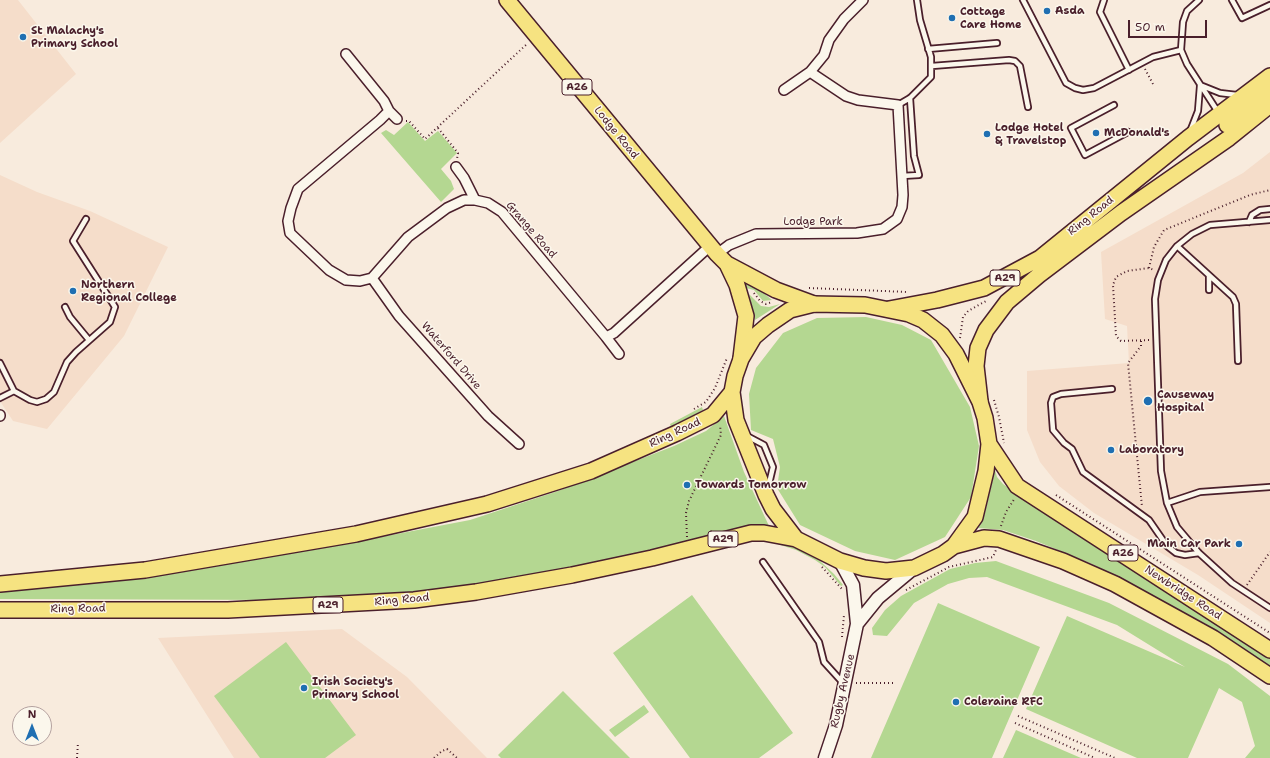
<!DOCTYPE html>
<html>
<head>
<meta charset="utf-8">
<style>
  body { margin:0 }
  #map { position:relative; width:1270px; height:758px; overflow:hidden; background:#f8ebdd; font-family:"Shantell Sans",sans-serif }
  canvas { display:block }
  .north { position:absolute; left:12px; top:706px; width:40px; height:40px; box-sizing:border-box; background:#fbf7ec; border:1px solid #b4a19f; border-radius:50%; rotate:0deg; font-size:11px; font-weight:700; line-height:16px; text-align:center; color:#4a1f2b }
  .north::after { content:''; display:block; margin:auto; width:14px; height:18px; background:#1f6fb2; clip-path:polygon(50% 0,100% 100%,50% 72%,0 100%) }
  .scale { position:absolute; left:1128px; top:20px; width:79px; height:18px; box-sizing:border-box; border:2px solid #4a1f2b; border-top:0; padding-left:5px; font-size:12px; line-height:14px; white-space:nowrap; color:#4a1f2b; -webkit-text-stroke:3px #fbf7ec; paint-order:stroke }
</style>
</head>
<body>
<div id="map">
<canvas width="1270" height="758"></canvas>
<div class="north">N</div>
<div class="scale">50 m</div>
</div>
<script>
const g = document.querySelector('canvas').getContext('2d');
g.lineJoin = 'round';
function fillPath(path, color) { g.fillStyle = color; g.fill(path, 'evenodd'); }
const shape = rows => new Path2D(rows.map(r => 'M' + r).join(''));
function trace(path, color, width, dash) { g.strokeStyle = color; g.lineWidth = width; g.lineCap = dash ? 'butt' : 'round'; g.setLineDash(dash || []); g.stroke(path); }
function write(font, color, halo, rows, align = 'center') {
  g.font = font + ' "Shantell Sans",sans-serif'; g.lineWidth = 3; g.setLineDash([]); g.textBaseline = 'middle'; g.strokeStyle = halo; g.fillStyle = color; for (const [text, x, y, turn = 0] of rows) {
    g.save(); g.translate(x, y); g.rotate((+turn || 0) * Math.PI / 180); g.textAlign = isNaN(turn) ? turn : align; if (halo) g.strokeText(text, 0, 0); g.fillText(text, 0, 0); g.restore();
  }
}
fillPath(shape([
  [0,0,18,0,76,74,0,143],
  [1270,152,1270,623,1198,575,1094,513,1059,486,1040,462,1027,430,1027,371,1129,363,1127,326,1105,319,1101,252,1243,173],
  [0,175,37,192,90,211,168,247,124,336,47,429,13,421,0,401],
  [342,629,407,677,487,758,234,758,158,638]
]), '#f5ddca');
fillPath(shape([
  [408,122,425,141,438,131,457,153,441,169,451,181,454,189,441,202,381,133,386,130,394,135],
  [736,271,754,285,772,300,763,301,754,290,746,288],
  [749,294,761,306,769,307,780,304,755,320],
  [866,317,902,325,931,340,970,407,979,446,971,497,945,537,895,560,855,551,800,525,777,488,780,467,773,439,751,430,749,394,756,368,783,333,817,318],
  [702,407,703,410,671,427,670,424],
  [724,416,744,472,769,526,744,527,623,558,501,581,427,591,286,600,0,599,0,590,136,577,318,549,470,520,558,491,674,446,706,431],
  [995,470,997,477,1003,484,1015,493,1270,657,1270,666,1206,624,1092,564,1036,541,1003,530,978,528,985,513],
  [750,539,771,540,796,548,820,561,834,574,843,585,841,586,825,567,815,560,796,550,771,542,750,541,733,544,696,556,695,554],
  [996,561,1109,603,1228,664,1270,696,1270,758,1245,758,1255,746,1242,702,1219,688,1188,758,1137,758,1026,709,1067,616,1185,667,1117,625,987,577,969,578,948,584,914,603,887,636,873,635,872,628,885,610,901,596,950,569,975,563],
  [692,595,793,733,759,758,690,758,613,653],
  [938,603,1040,647,992,758,871,758],
  [286,642,356,735,325,758,260,758,214,696],
  [563,691,630,758,501,758,498,755],
  [644,705,649,712,615,737,609,730],
  [1016,730,1081,758,1003,758]
]), '#b4d791');
const service = shape([
  [1023,0,1066,83,1075,88,1083,90,1094,88,1153,57,1181,50],
  [1104,0,1100,12,1129,70],
  [1199,0,1187,11,1183,22,1181,50,1187,64,1218,112],
  [1232,0,1242,18,1270,5],
  [928,49,997,43],
  [932,66,1009,60,1015,61,1020,66,1028,107],
  [1200,85,1220,93,1237,95],
  [898,105,910,98,931,77,931,57,920,20,917,0],
  [1114,105,1071,128,1085,155,1128,132],
  [1191,129,1198,111,1200,86],
  [902,176,919,175,914,156,910,98],
  [1270,220,1210,225,1192,234,1177,246,1166,260,1158,280,1155,299,1161,471,1167,503,1177,527,1199,553,1232,583,1270,608],
  [1249,222,1252,215,1260,210,1270,209],
  [1177,246,1233,297,1236,304,1238,361],
  [1209,290,1209,276],
  [65,307,70,317,89,340],
  [0,363,14,391],
  [1112,389,1061,394,1053,397,1051,403,1053,430,1064,443,1072,449,1083,472,1149,520,1167,546,1176,553,1185,555,1199,553],
  [0,398,14,391,30,400,37,402,46,399,54,392,67,362,76,352,110,322,115,307,73,241,86,219],
  [747,436,764,445,773,467,768,488],
  [1167,503,1200,492,1270,487],
  [763,562,819,642,824,662,844,684]
]);
const minor = shape([
  [346,54,384,101,389,111,380,120,298,189,291,208,288,221,290,233,329,270,346,280,360,281,372,278,408,237,447,208,464,200,475,200,488,203,502,212,606,337,614,333,710,246],
  [784,90,810,72,824,55,829,40,844,19,863,0],
  [389,111,397,119],
  [456,167,464,178,475,200],
  [717,254,729,245,756,234,857,233,883,229,897,219,902,207,903,195,898,105,858,100,846,96,810,72],
  [372,278,399,316,488,416,519,444],
  [606,337,619,354],
  [0,415,0,416]
]);
const tertiary = shape([
  [857,624,878,598,914,568],
  [825,758,836,725,857,624,853,585,840,561]
]);
const primary = shape([
  [507,0,717,254,727,264,776,290,814,304],
  [1227,125,1270,92],
  [727,264,737,285,746,316,741,358],
  [889,309,937,300,984,288,1040,258,1188,138,1270,76],
  [980,401,976,366,978,348,986,330,1007,302,1039,275,1121,213,1229,138,1270,105]
]);
const trunk = shape([
  [814,304,865,305,909,314,923,320,942,335,956,354,980,402,985,418,989,444,986,471,975,517,954,546,943,554,914,568,886,571,864,568,840,561,796,539,773,509,766,495,736,420,732,392,735,376,741,359,754,337,768,325,790,310,814,304],
  [989,444,1017,486,1270,650],
  [954,546,984,538,999,539,1063,561,1115,584,1213,638,1270,676],
  [0,584,145,570,356,534,487,504,591,471,677,433,713,415,732,392],
  [0,610,228,610,414,600,476,592,572,575,652,558,751,533,764,533,796,539]
]);
trace(service, '#4a1f2b', 8);
trace(minor, '#4a1f2b', 12);
trace(tertiary, '#4a1f2b', 15);
trace(primary, '#4a1f2b', 18);
trace(trunk, '#4a1f2b', 18);
trace(shape([
  [1145,69,1153,84],
  [406,121,409,121,425,139,528,43],
  [438,128,458,153,457,159],
  [1149,268,1154,247,1164,230,1250,195,1270,190],
  [809,288,908,292],
  [754,293,760,301,766,304,772,302],
  [960,338,963,317,968,311,986,301],
  [1149,340,1121,341,1116,336,1113,285,1116,277,1127,271,1149,268,1154,270],
  [1141,341,1141,346,1128,363,1142,507],
  [994,400,999,417,1004,443],
  [694,409,706,402,715,388,727,358],
  [1056,495,1270,633],
  [1001,526,1006,512,1015,498],
  [687,537,686,513,689,501,721,435,720,425],
  [822,567,842,589],
  [1247,585,1270,552],
  [906,590,949,567,993,557,996,550],
  [842,637,844,615],
  [856,683,896,683],
  [1018,716,1115,758],
  [1015,723,1095,758],
  [77,758,78,742],
  [434,758,442,751,447,749,457,758]
]), '#4a1f2b', 2, [1, 3]);
trace(service, '#fbf7ec', 4.5);
trace(minor, '#fbf7ec', 9);
trace(tertiary, '#fbf7ec', 12);
trace(primary, '#f6e381', 15);
trace(trunk, '#f6e381', 15);
for (const [x, y, r, color] of [
  [1047,11,4,"#1f6fb2"],
  [952,18,4,"#1f6fb2"],
  [23,37,4,"#1f6fb2"],
  [1096,133,4,"#1f6fb2"],
  [987,134,4,"#1f6fb2"],
  [73,291,4,"#1f6fb2"],
  [1148,401,5,"#1f6fb2"],
  [1111,450,4,"#1f6fb2"],
  [687,485,4,"#1f6fb2"],
  [1239,544,4,"#1f6fb2"],
  [304,688,4,"#1f6fb2"],
  [956,702,4,"#1f6fb2"]
]) { const dot = new Path2D(); dot.arc(x, y, r, 0, 2 * Math.PI); g.fillStyle = color; g.fill(dot); trace(dot, '#fbf7ec', 1.5); }
for (const [x, y, w] of [
  [577,87,30],
  [1005,278,30],
  [723,539,30],
  [1123,553,30],
  [328,605,30]
]) { const box = new Path2D(); box.roundRect(x - w / 2, y - 8, w, 16, 3); g.fillStyle = '#fbf7ec'; g.fill(box); trace(box, '#4a1f2b', 1); }
write('bold 10px', '#4a1f2b', null, [
  ["A26",577,87],
  ["A29",1005,278],
  ["A29",723,539],
  ["A26",1123,553],
  ["A29",328,605]
]);
write('bold 11px', '#4a1f2b', '#fbf7ec', [
  ["Asda",1055,11],
  ["Cottage",960,12],
  ["Care Home",960,25],
  ["St Malachy's",31,31],
  ["Primary School",31,44],
  ["Lodge Hotel",995,128],
  ["& Travelstop",995,141],
  ["McDonald's",1104,133],
  ["Northern",81,285],
  ["Regional College",81,298],
  ["Causeway",1157,395],
  ["Hospital",1157,408],
  ["Laboratory",1119,450],
  ["Towards Tomorrow",695,485],
  ["Main Car Park",1231,544,"right"],
  ["Irish Society's",312,682],
  ["Primary School",312,695],
  ["Coleraine RFC",964,702]
], 'left');
write('11px', '#4a1f2b', '#fbf7ec', [
  ["Lodge Road",616,133,51],
  ["Ring Road",1091,216,-39],
  ["Lodge Park",813,222],
  ["Grange Road",531,230,49],
  ["Waterford Drive",451,356,49],
  ["Ring Road",675,433,-25],
  ["Newbridge Road",1183,593,33],
  ["Ring Road",402,600,-5],
  ["Ring Road",78,609,-1],
  ["Rugby Avenue",843,691,-77]
]);
</script>
</body>
</html>
